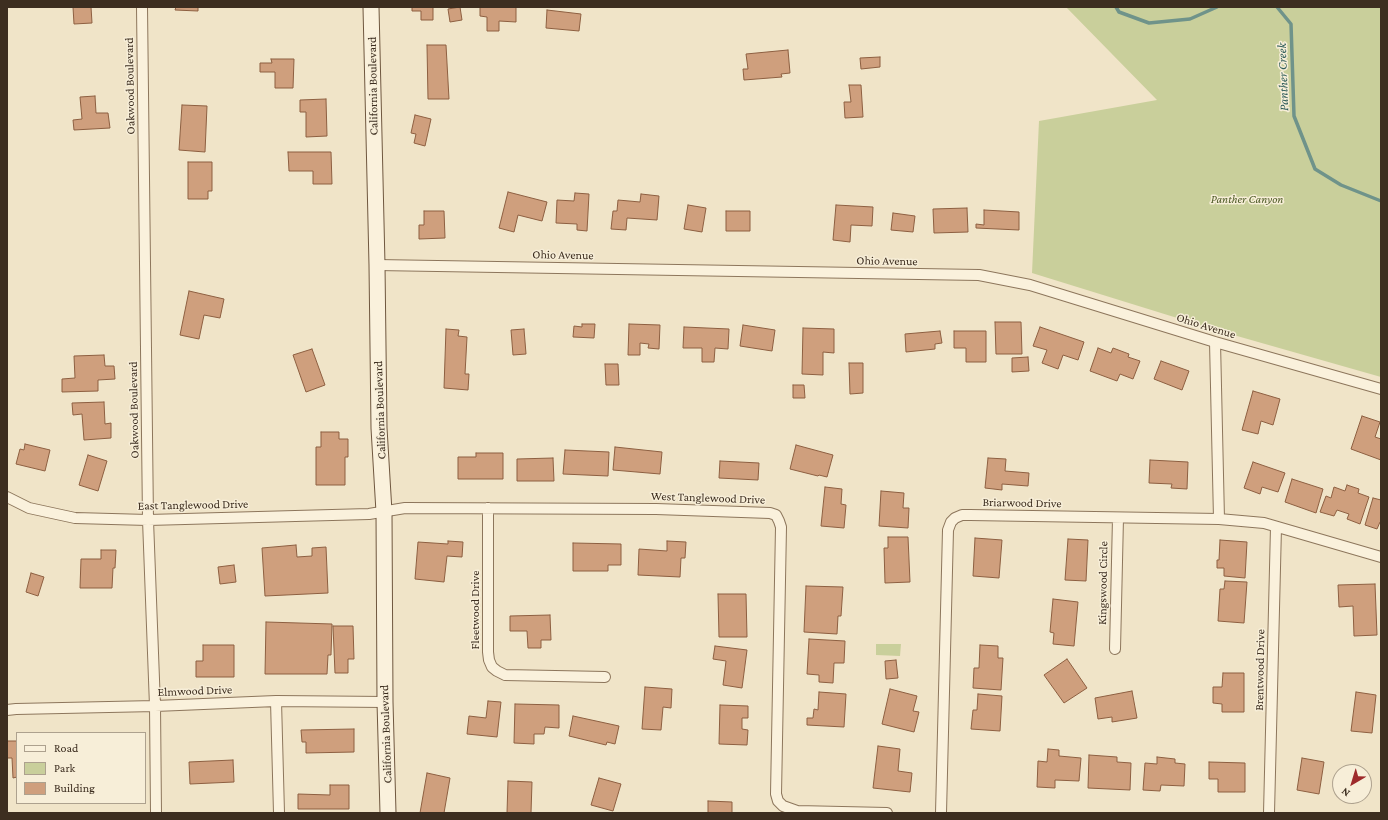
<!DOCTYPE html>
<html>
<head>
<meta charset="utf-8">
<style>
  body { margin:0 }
  #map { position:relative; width:1388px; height:820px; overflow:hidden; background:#f0e4c8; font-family:"Crimson Pro",serif }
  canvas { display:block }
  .frame { position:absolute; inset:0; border:8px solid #3d2e20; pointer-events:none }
  .legend { position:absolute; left:16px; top:732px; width:130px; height:72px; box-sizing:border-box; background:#f7eed8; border:1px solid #ada18e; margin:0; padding:5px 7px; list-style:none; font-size:12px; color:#3d2e20 }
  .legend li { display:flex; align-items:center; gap:8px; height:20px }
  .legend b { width:20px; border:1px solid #ada18e }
  .north { position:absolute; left:1332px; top:764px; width:40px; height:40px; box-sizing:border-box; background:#f7eed8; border:1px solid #ada18e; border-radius:50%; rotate:218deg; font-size:11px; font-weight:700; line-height:16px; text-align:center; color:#3d2e20 }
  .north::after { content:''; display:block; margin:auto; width:14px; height:18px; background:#9e2a2b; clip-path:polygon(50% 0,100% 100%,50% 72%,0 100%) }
</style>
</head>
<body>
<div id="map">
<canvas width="1388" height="820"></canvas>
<div class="frame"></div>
<ul class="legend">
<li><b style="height:5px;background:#faf1dc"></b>Road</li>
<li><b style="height:11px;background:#c9cf9b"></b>Park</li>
<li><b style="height:11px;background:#cf9f7d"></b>Building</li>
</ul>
<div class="north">N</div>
</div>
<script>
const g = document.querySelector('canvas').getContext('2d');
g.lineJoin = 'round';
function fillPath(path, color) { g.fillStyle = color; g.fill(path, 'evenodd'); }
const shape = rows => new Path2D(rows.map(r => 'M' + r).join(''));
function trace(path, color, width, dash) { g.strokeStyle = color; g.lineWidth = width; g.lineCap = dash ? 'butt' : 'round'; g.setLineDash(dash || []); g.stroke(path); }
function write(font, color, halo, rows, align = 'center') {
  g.font = font + ' "Crimson Pro",serif'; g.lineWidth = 3; g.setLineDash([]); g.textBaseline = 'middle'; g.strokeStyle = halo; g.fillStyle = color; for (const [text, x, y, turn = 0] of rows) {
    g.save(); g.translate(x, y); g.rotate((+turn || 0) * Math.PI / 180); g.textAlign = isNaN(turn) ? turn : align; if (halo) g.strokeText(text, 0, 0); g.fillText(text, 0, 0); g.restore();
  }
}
fillPath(shape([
  [1066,7,1381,7,1381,377,1216,330,1032,273,1039,121,1157,100],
  [876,644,901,644,900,656,876,655]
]), '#c9cf9b');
trace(shape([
  [1116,7,1119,12,1149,23,1190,19,1217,7],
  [1277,7,1291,24,1294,116,1315,169,1341,185,1381,201]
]), '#6f938a', 3.5);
const building = shape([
  [73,7,91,7,92,23,74,24,73,7],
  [176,7,198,7,198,11,175,10,176,7],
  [412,7,433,7,433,20,421,20,421,11,412,11,412,7],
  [460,7,462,20,450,22,448,9,460,7],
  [480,7,516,7,516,22,499,21,499,31,487,31,487,17,480,16,480,7],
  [547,10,581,14,579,31,546,28,547,10],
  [427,45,446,45,449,99,428,99,427,45],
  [788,50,790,73,781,74,782,77,744,80,743,69,748,69,746,54,788,50],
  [880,57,880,67,861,69,860,58,880,57],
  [271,59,294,59,293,88,275,88,275,72,260,72,260,63,272,63,271,59],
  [849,85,861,85,863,117,845,118,844,102,851,102,849,85],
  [95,96,96,113,108,113,110,128,74,130,73,120,82,119,80,97,95,96],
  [326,99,327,136,306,137,306,112,300,112,300,100,326,99],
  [182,105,207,106,205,152,179,150,182,105],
  [415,115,431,119,425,146,414,143,416,134,411,133,415,115],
  [288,152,331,152,332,184,313,184,313,171,289,171,288,152],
  [188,162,212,162,212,191,208,191,208,199,188,199,188,162],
  [508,192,547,202,542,221,518,215,514,232,499,228,508,192],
  [575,193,589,194,587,231,577,230,577,224,556,223,557,200,574,201,575,193],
  [641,194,659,196,657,220,627,218,626,230,611,229,613,211,617,211,618,200,640,202,641,194],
  [688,205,706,208,702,232,684,229,688,205],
  [836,205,873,207,872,226,851,225,850,242,833,240,836,205],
  [967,208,968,232,934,233,933,209,967,208],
  [984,210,1019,212,1019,230,976,228,976,224,984,225,984,210],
  [424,211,444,211,445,238,419,239,419,225,424,225,424,211],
  [726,211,750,211,750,231,726,231,726,211],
  [893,213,915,216,913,232,891,230,893,213],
  [189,291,224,299,220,318,204,315,199,339,180,335,189,291],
  [995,322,1021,322,1022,354,996,354,995,322],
  [582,324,595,324,594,338,573,337,574,326,582,327,582,324],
  [629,324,660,325,659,349,648,348,649,344,640,343,640,355,628,355,629,324],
  [743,325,775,330,772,351,740,346,743,325],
  [684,327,729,329,728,349,715,348,714,362,702,362,702,348,683,348,684,327],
  [1040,327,1084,342,1078,360,1063,355,1058,369,1042,363,1047,350,1033,346,1040,327],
  [803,328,834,329,834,353,823,352,823,375,802,374,803,328],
  [446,329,459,330,458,336,467,337,465,374,469,374,468,390,444,388,446,329],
  [524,329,526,354,513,355,511,330,524,329],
  [940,331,942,343,935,344,935,349,906,352,905,334,940,331],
  [954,331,986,331,986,362,966,362,966,348,954,348,954,331],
  [1098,348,1111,353,1113,348,1129,354,1128,357,1140,361,1133,379,1120,374,1117,381,1090,371,1098,348],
  [312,349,325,385,306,392,293,355,312,349],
  [104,355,105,366,114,366,115,379,98,380,98,391,62,392,62,379,75,378,74,356,104,355],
  [1028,357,1029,371,1012,372,1012,358,1028,357],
  [1161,361,1189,371,1182,390,1154,379,1161,361],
  [849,363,863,363,863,393,850,394,849,363],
  [605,364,618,364,619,385,606,385,605,364],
  [793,385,804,385,805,398,793,398,793,385],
  [1253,391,1280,399,1273,425,1261,421,1258,434,1242,430,1253,391],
  [104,402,105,424,111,423,111,438,84,440,82,414,73,415,72,403,104,402],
  [1362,416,1380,422,1375,437,1381,439,1381,460,1351,449,1362,416],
  [321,432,339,432,339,439,348,439,348,457,345,457,345,485,316,485,316,447,321,447,321,432],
  [25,444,50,450,45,471,16,464,20,449,24,450,25,444],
  [796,445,833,455,827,477,819,475,818,476,790,469,796,445],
  [615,447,662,452,660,474,613,470,615,447],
  [565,450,609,452,608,476,563,474,565,450],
  [476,453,503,453,503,479,458,479,458,457,476,457,476,453],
  [88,455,107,461,98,491,79,485,88,455],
  [553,458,554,481,517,481,517,459,553,458],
  [988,458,1006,459,1005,471,1029,473,1028,486,1002,484,1002,490,985,488,988,458],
  [1150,460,1188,462,1187,489,1171,488,1172,484,1149,483,1150,460],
  [720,461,759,463,758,480,719,478,720,461],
  [1253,462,1285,473,1278,492,1262,487,1260,494,1244,488,1253,462],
  [1292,479,1323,489,1316,513,1285,502,1292,479],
  [1347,485,1359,489,1358,493,1369,497,1360,524,1347,519,1349,514,1337,510,1334,516,1320,512,1326,496,1331,498,1334,487,1345,491,1347,485],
  [825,487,842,489,841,504,846,505,844,528,821,526,825,487],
  [881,491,904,493,903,508,909,508,908,528,879,526,881,491],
  [1373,498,1381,500,1381,522,1380,522,1377,529,1365,525,1373,498],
  [888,537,908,537,910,582,885,583,884,548,888,548,888,537],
  [975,538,1002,540,999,578,973,576,975,538],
  [1068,539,1088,540,1086,581,1065,580,1068,539],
  [1220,540,1247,542,1245,578,1224,576,1224,568,1217,568,1217,560,1219,560,1220,540],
  [448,541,463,542,462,557,447,556,444,582,415,579,418,542,448,544,448,541],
  [667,541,686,542,685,558,681,558,680,577,638,575,639,549,667,551,667,541],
  [573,543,621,544,621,565,608,565,608,571,573,571,573,543],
  [296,545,297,557,312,556,312,548,326,547,328,593,265,596,262,548,296,545],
  [101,550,116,550,115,568,113,568,112,588,80,588,81,559,101,559,101,550],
  [234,565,236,582,220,584,218,567,234,565],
  [31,573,44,577,38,596,26,592,31,573],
  [1225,581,1247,582,1244,623,1218,621,1220,589,1224,589,1225,581],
  [1375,584,1377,635,1354,636,1353,606,1339,607,1338,585,1375,584],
  [806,586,843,587,841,616,838,616,837,634,804,632,806,586],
  [718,594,746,594,747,637,719,637,718,594],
  [1053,599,1078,602,1074,646,1053,644,1054,633,1050,632,1053,599],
  [550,615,551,640,541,640,541,648,528,648,527,631,510,631,510,616,550,615],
  [266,622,332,624,331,655,328,655,327,674,265,674,266,622],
  [333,626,353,626,354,659,348,659,348,673,335,673,333,626],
  [809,639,845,641,844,663,834,663,833,683,819,682,819,675,807,674,809,639],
  [203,645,234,645,234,677,196,677,196,661,203,661,203,645],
  [980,645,998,646,998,658,1003,658,1001,690,973,688,974,668,979,668,980,645],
  [715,646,747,650,742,688,723,685,726,661,713,659,715,646],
  [1067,659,1087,688,1064,703,1044,675,1067,659],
  [896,660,898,678,886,679,885,661,896,660],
  [1223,673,1244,673,1244,712,1222,712,1222,704,1213,703,1213,687,1222,687,1223,673],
  [645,687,672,689,671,708,663,707,661,730,642,729,645,687],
  [890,689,917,696,913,711,919,712,914,732,882,724,890,689],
  [1132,691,1137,718,1112,722,1112,717,1098,719,1095,698,1132,691],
  [819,692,846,694,844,727,807,725,807,718,813,718,814,709,818,710,819,692],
  [1356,692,1376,695,1372,733,1351,731,1356,692],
  [978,694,1002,696,1000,731,971,729,973,710,977,710,978,694],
  [488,701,501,702,497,737,467,734,469,716,486,718,488,701],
  [515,704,559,705,559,728,545,727,544,734,534,734,534,744,514,743,515,704],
  [720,705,748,706,748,718,742,718,742,729,748,730,747,745,719,744,720,705],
  [573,716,619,726,615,744,607,742,606,745,569,736,573,716],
  [354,729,354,752,306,753,306,742,302,742,301,730,354,729],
  [7,741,17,741,17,777,13,778,12,758,7,758,7,741],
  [878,746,900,749,898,771,912,773,910,792,873,788,878,746],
  [1048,749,1059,750,1059,756,1081,758,1079,781,1055,780,1055,788,1037,787,1038,761,1047,762,1048,749],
  [1089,755,1117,757,1117,762,1131,763,1130,790,1088,788,1089,755],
  [1157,757,1175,759,1175,763,1185,764,1184,786,1161,785,1160,791,1143,790,1145,763,1157,764,1157,757],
  [1302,758,1324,762,1319,794,1297,790,1302,758],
  [233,760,234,782,190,784,189,762,233,760],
  [1209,762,1245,763,1245,792,1218,792,1218,779,1209,779,1209,762],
  [427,773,450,778,444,813,420,813,427,773],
  [599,778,621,784,613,811,591,805,599,778],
  [508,781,532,782,531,813,507,813,508,781],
  [330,785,349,785,349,809,298,809,298,794,330,795,330,785],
  [708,801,732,802,732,813,708,813,708,801]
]);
fillPath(building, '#cf9f7d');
trace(building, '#8d5f41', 1);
const street = shape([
  [142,7,148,520,155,706,156,813],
  [377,265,979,275,1030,285,1215,342,1381,389],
  [1215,342,1219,519],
  [7,497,29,508,75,518,148,520,369,514,405,508,656,509,770,513,776,515,779,521,781,527,776,794,778,801,783,806,797,811,887,813],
  [488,508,488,652,489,660,492,667,497,671,505,675,605,677],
  [1115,649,1118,518],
  [276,701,279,813],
  [7,710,16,709,155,706,276,701,385,702],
  [941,813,948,530,951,522,955,518,962,515,970,515,1219,519,1264,523,1381,557],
  [1269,813,1276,527]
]);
const secondary = shape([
  [371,7,377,265,379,428,384,512,385,702,388,813]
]);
trace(street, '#8d765c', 12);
trace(secondary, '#6f573f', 17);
trace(street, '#faf1dc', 10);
trace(secondary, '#faf1dc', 15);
write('12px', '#3d2e20', '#f7eed8', [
  ["Oakwood Boulevard",130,86,-91],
  ["California Boulevard",373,86,-91],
  ["Ohio Avenue",563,255,1],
  ["Ohio Avenue",887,261,1],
  ["Ohio Avenue",1206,326,17],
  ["Oakwood Boulevard",134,410,-91],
  ["California Boulevard",380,410,-92],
  ["West Tanglewood Drive",708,498,2],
  ["Briarwood Drive",1022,503,1],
  ["East Tanglewood Drive",193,505,-1],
  ["Kingswood Circle",1103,583,-89],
  ["Fleetwood Drive",475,610,-90],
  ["Brentwood Drive",1260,670,-89],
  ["Elmwood Drive",195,691,-2],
  ["California Boulevard",386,734,-92]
]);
write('italic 12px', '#4d5a26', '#f7eed8', [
  ["Panther Canyon",1247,199]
]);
write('italic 13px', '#2f5d5a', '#f7eed8', [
  ["Panther Creek",1283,77,-92]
]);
</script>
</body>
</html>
